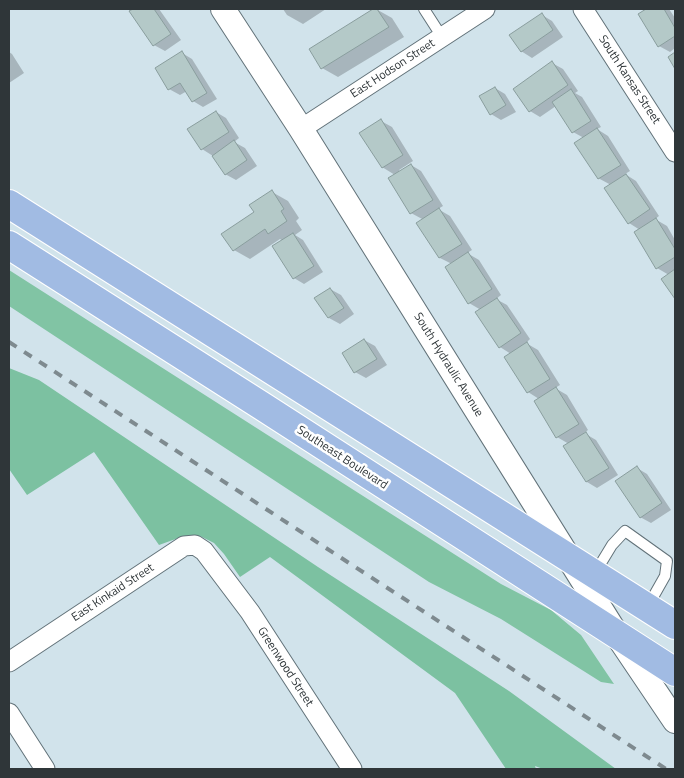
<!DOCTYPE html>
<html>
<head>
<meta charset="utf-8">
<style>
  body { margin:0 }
  #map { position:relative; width:684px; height:778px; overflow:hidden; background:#d1e3eb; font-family:"Titillium Web",sans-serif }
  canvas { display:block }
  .frame { position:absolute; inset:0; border:10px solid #2f3639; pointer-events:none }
</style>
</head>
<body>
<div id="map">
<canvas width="684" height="778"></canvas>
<div class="frame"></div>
</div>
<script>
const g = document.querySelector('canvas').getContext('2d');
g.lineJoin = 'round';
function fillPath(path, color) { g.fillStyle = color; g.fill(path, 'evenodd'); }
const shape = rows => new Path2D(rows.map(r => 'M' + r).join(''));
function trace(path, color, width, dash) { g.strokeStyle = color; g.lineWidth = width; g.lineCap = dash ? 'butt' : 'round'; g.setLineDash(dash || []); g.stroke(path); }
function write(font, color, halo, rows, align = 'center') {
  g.font = font + ' "Titillium Web",sans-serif'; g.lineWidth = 5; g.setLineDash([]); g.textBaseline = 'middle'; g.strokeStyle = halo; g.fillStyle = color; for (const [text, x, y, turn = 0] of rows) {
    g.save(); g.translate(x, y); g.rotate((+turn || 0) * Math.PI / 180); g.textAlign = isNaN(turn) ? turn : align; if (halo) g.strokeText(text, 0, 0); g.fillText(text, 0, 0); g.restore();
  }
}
fillPath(shape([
  [9,270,501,584,551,610,581,635,614,684,601,682,501,619,429,582,9,306]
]), '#81c4a4');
fillPath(shape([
  [9,368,39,380,318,567,509,691,616,769,543,769,535,766,536,769,506,769,455,693,270,557,240,577,224,554,214,543,200,536,184,536,159,545,94,452,27,495,9,469]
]), '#7cc1a1');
fillPath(shape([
  [135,9,159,9,181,40,165,51,154,45,131,11],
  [283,9,326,9,303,24,287,15],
  [376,9,392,18,404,37,338,77,322,68,310,50],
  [648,9,669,9,675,18,675,48,670,52,659,46,640,14],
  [542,15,552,21,563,37,532,58,521,51],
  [9,52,12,54,24,73,9,83],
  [182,53,192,59,217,99,203,107,193,101,187,91,180,95,169,89,156,69],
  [552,63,563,69,578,91,575,93,582,97,601,127,597,129,608,136,630,171,625,174,636,181,659,216,655,219,667,226,675,240,675,297,663,279,669,275,657,268,640,230,629,223,611,185,598,178,584,138,573,132,556,106,540,117,530,111],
  [495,88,505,94,516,112,501,120,491,114],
  [216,112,226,118,239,138,234,142,245,148,257,166,236,180,225,174,213,156,202,149,189,130],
  [381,121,392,127,413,161,399,170,400,172,411,165,421,171,443,206,438,209,450,216,472,250,467,253,479,260,501,295,496,299,507,305,530,339,526,343,538,350,560,385,555,388,567,395,588,430,584,433,596,440,618,475,597,488,587,482,569,444,557,437,539,399,528,392,511,354,500,347,481,310,469,303,452,264,440,258,418,223,424,220,411,213,395,175,382,167],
  [272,192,288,201,299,218,296,221,302,230,295,235,303,240,323,272,304,284,294,278,283,241,280,239,250,259,234,250,256,212],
  [330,289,341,295,354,314,340,324,329,318,316,299],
  [364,340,375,346,387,365,366,378,355,372],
  [637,468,647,474,671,510,651,523,640,517]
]), '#0003');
const building = shape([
  [133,9,154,9,171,34,153,46,129,11,133,9],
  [373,9,377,9,389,27,321,69,309,49,373,9],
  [646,9,664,9,675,28,675,36,658,47,638,14,646,9],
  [542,13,553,30,521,52,509,35,542,13],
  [182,51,207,93,192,102,180,83,168,90,155,68,182,51],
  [675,52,675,69,668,57,675,52],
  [552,61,568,85,529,112,513,89,552,61],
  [495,87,506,105,490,115,479,96,495,87],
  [571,89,591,121,572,133,552,102,571,89],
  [216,111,229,132,201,150,187,129,216,111],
  [381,119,403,155,382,168,359,133,381,119],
  [597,128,621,165,598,179,574,143,597,128],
  [234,140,247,160,225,175,212,156,234,140],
  [411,164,433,200,410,214,388,178,411,164],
  [626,174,650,209,628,224,604,188,626,174],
  [272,190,284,209,281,211,287,221,268,234,265,229,233,251,221,234,254,212,249,205,272,190],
  [439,208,462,244,439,258,416,223,439,208],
  [656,218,675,249,675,257,656,269,634,232,656,218],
  [293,233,314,266,293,279,272,246,293,233],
  [468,252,492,289,468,304,445,267,468,252],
  [675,269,675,299,661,279,675,269],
  [330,288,344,308,328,318,314,298,330,288],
  [497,298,521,333,499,348,475,312,497,298],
  [364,339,377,359,354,373,342,353,364,339],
  [527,342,550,379,527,393,504,357,527,342],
  [556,387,579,424,556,438,534,401,556,387],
  [586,432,609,468,586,482,563,446,586,432],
  [637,466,662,503,640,518,615,481,637,466]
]);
fillPath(building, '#b4c9c8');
trace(building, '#899d9d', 1);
const service = shape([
  [424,9,442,37],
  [595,573,612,545,625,531,667,561,665,576,648,606]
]);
const minor = shape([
  [583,9,675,152],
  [301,129,485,9],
  [9,662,184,546,195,545,204,551,250,612,352,769],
  [9,713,45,769]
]);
const tertiary = shape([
  [223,9,301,129,615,632,675,721]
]);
const primary = shape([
  [9,204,675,625],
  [9,245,262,406,675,672]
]);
trace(service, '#627279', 12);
trace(minor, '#627279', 21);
trace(tertiary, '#627279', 26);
trace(primary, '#fff', 30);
trace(service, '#fff', 10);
trace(minor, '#fff', 19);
trace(tertiary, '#fff', 24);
trace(primary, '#a1bbe3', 28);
trace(shape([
  [9,342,666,769]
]), '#7e8a8f', 4, [9, 9]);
write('12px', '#2f3639', '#fff', [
  ["East Hodson Street",393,69,-33],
  ["South Kansas Street",629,80,57],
  ["South Hydraulic Avenue",448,365,58],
  ["Southeast Boulevard",342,458,33],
  ["East Kinkaid Street",113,593,-33],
  ["Greenwood Street",285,667,57]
]);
</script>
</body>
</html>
